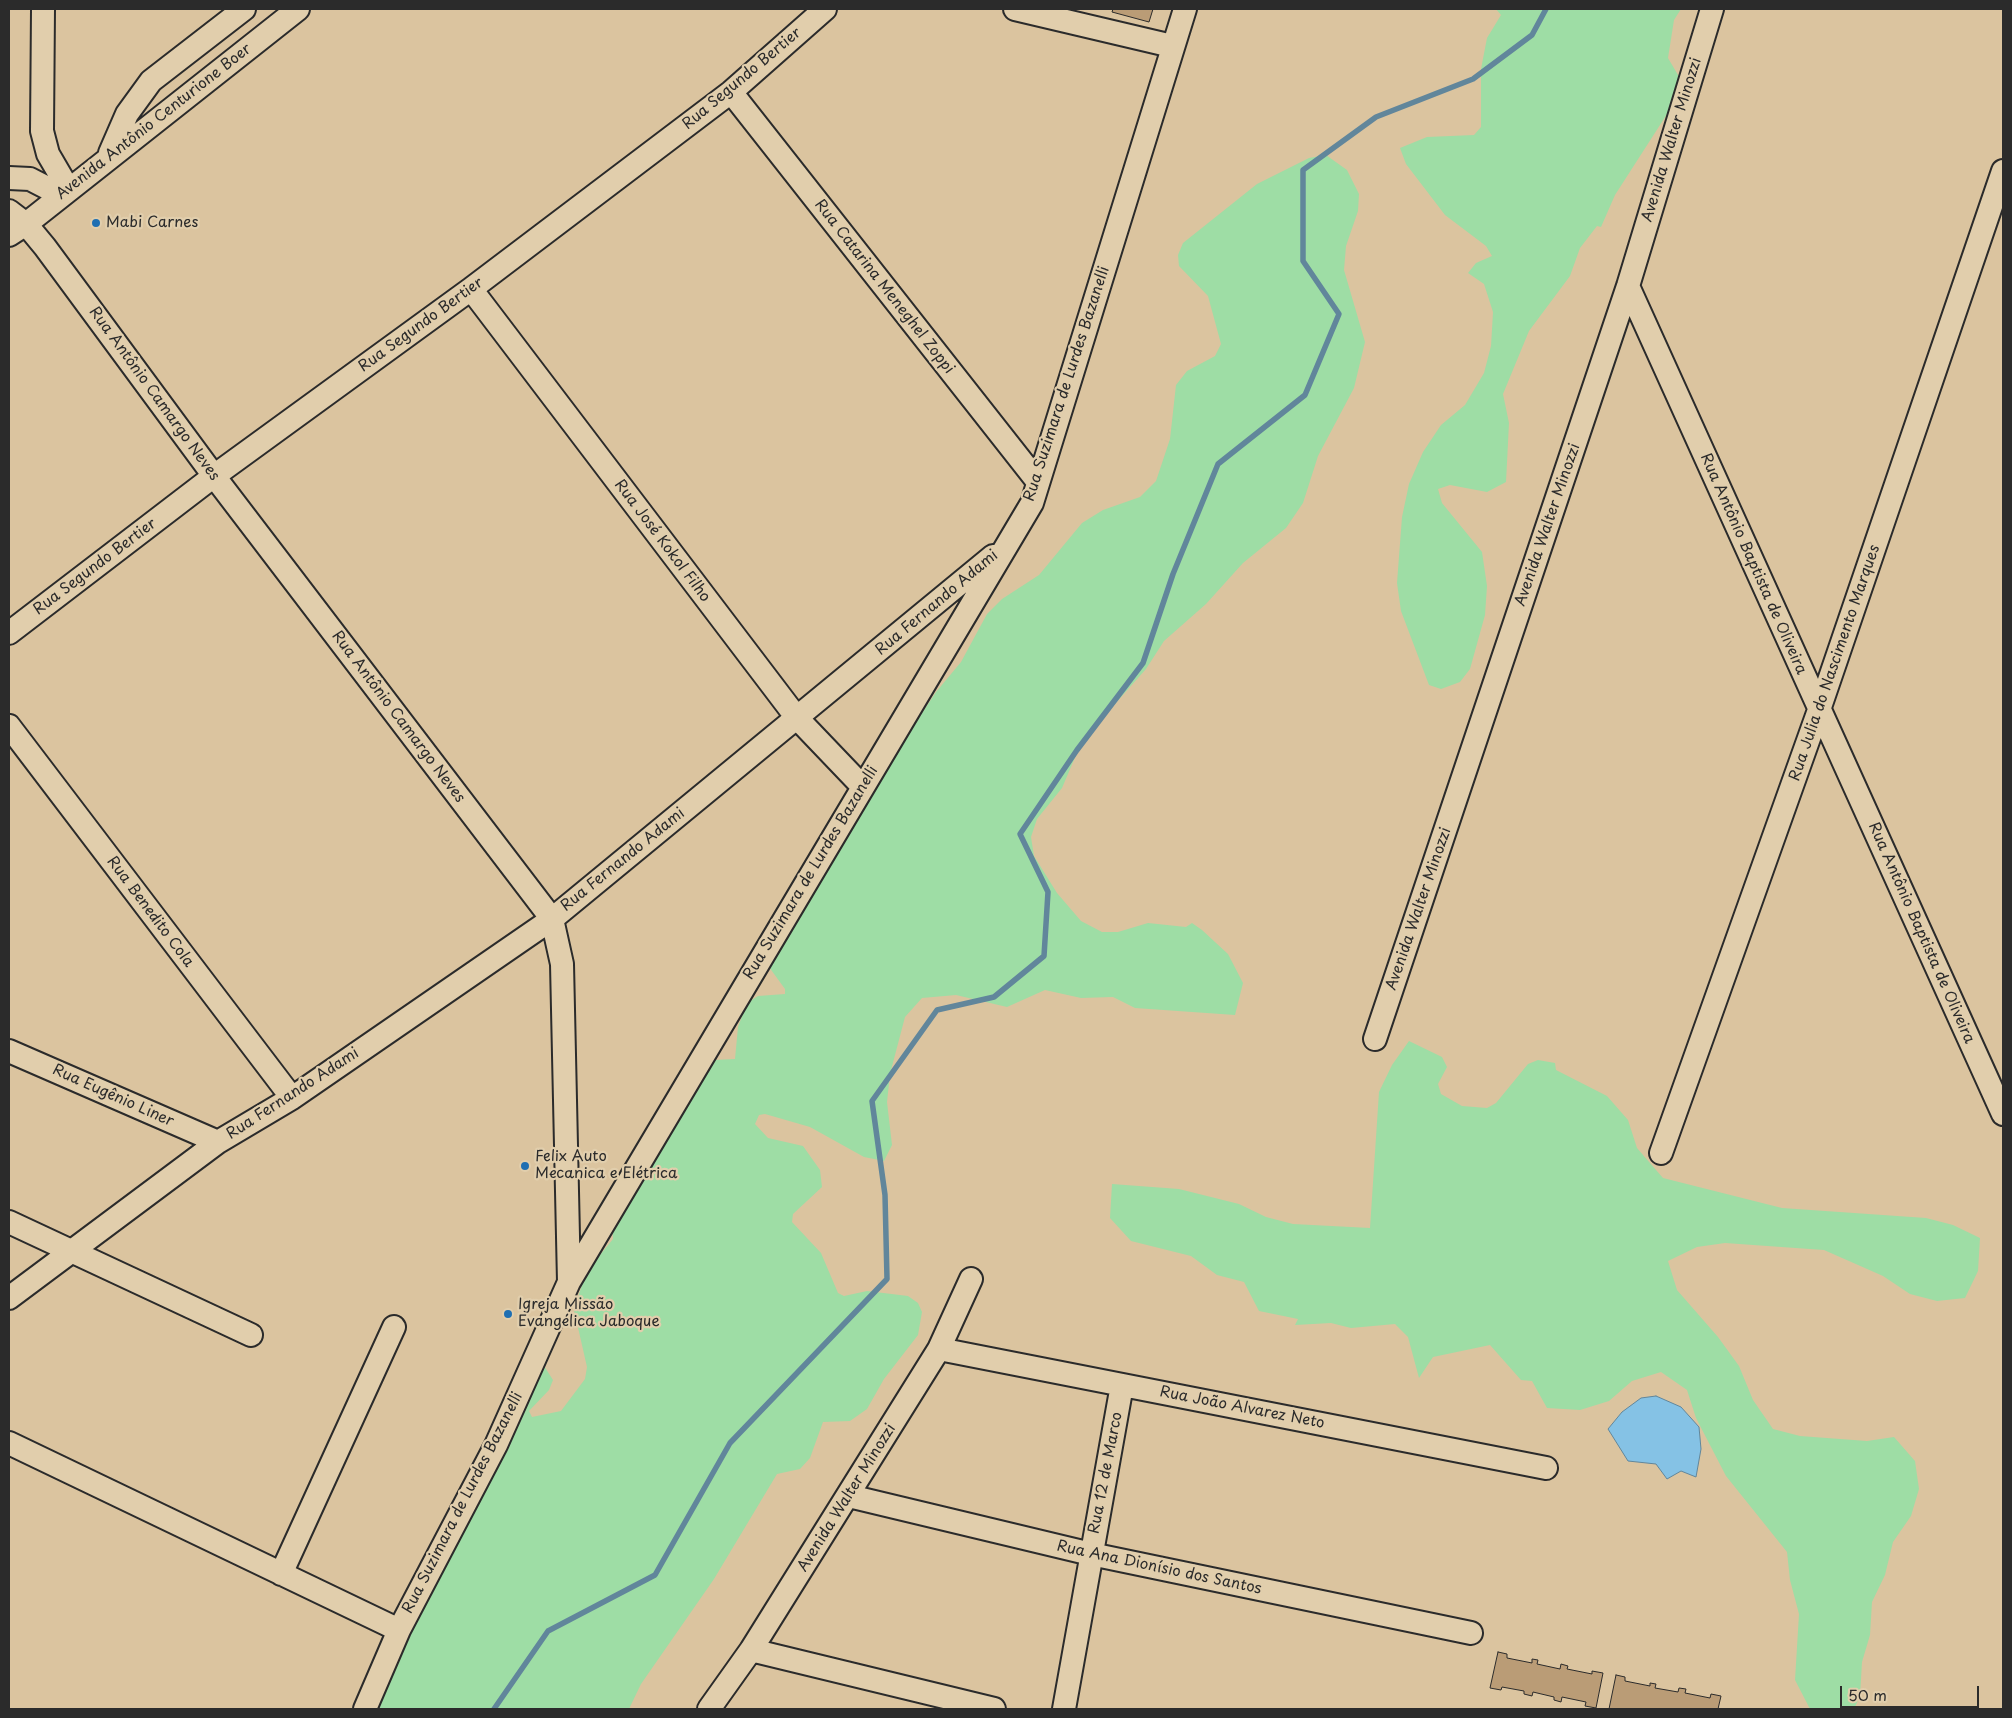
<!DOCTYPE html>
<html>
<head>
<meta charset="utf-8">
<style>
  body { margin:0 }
  #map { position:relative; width:2012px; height:1718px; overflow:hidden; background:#dbc49f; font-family:"Playpen Sans",sans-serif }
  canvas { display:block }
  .frame { position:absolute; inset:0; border:10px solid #2b2b2b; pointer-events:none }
  .scale { position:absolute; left:1840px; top:1686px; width:139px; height:22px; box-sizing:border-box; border:2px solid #2b2b2b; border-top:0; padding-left:6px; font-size:15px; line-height:18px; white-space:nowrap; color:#2b2b2b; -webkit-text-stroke:4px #e1ceac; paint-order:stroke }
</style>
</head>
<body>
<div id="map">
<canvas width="2012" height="1718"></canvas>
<div class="frame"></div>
<div class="scale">50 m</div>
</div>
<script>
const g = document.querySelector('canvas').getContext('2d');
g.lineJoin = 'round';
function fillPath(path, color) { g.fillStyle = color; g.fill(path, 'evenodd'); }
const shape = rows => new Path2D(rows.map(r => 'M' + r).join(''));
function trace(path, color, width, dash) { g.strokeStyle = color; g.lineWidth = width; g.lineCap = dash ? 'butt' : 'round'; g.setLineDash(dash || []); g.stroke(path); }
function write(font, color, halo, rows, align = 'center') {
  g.font = font + ' "Playpen Sans",sans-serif'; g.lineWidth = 4.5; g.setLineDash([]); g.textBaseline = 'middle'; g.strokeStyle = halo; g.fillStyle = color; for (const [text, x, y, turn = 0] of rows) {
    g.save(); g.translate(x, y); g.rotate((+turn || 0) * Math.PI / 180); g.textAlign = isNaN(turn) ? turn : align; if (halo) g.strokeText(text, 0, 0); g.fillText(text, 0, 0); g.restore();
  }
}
fillPath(shape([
  [1496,9,1681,9,1674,20,1668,58,1681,80,1678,97,1615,195,1601,227,1597,226,1580,248,1570,276,1529,331,1503,394,1509,423,1506,482,1487,492,1450,485,1438,489,1442,503,1482,552,1487,586,1485,615,1470,669,1460,682,1441,689,1429,685,1401,611,1397,583,1402,517,1409,484,1423,452,1441,425,1465,405,1484,373,1491,346,1493,312,1484,284,1468,273,1476,263,1492,256,1486,246,1445,215,1406,164,1400,148,1427,137,1474,135,1481,127,1481,69,1487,38,1501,15],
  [1326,155,1347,170,1359,194,1358,211,1346,246,1344,270,1365,342,1354,388,1318,456,1303,503,1286,528,1243,563,1206,604,1164,641,1146,669,1082,741,1062,788,1037,819,1031,837,1034,856,1057,893,1081,921,1102,932,1118,932,1148,923,1186,927,1192,923,1202,930,1228,954,1243,983,1235,1015,1135,1008,1113,997,1081,998,1045,990,1007,1007,956,995,922,998,905,1017,890,1074,887,1102,892,1145,884,1161,864,1157,810,1127,765,1114,759,1115,755,1124,768,1138,803,1146,820,1170,822,1187,793,1214,792,1222,821,1253,838,1293,844,1296,867,1291,908,1296,918,1303,922,1312,918,1335,884,1379,867,1409,850,1421,823,1422,810,1458,800,1469,777,1474,714,1579,641,1684,629,1709,368,1709,539,1358,553,1380,549,1390,529,1411,532,1417,561,1411,585,1379,587,1367,574,1310,586,1272,613,1239,611,1206,704,1066,714,1060,735,1059,738,1027,747,1003,758,996,785,994,785,989,769,967,896,752,936,692,961,662,987,614,1002,599,1039,575,1082,523,1103,510,1140,497,1156,481,1170,439,1176,385,1187,371,1215,356,1221,344,1208,296,1179,266,1178,255,1183,243,1257,184,1309,158],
  [1409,1041,1442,1057,1447,1067,1438,1084,1441,1094,1462,1106,1487,1108,1496,1103,1528,1064,1538,1060,1555,1063,1556,1070,1607,1096,1628,1120,1637,1148,1663,1178,1782,1208,1926,1218,1953,1225,1980,1238,1978,1271,1965,1298,1937,1301,1910,1294,1883,1276,1824,1250,1725,1243,1697,1247,1668,1261,1677,1290,1718,1337,1739,1366,1753,1400,1773,1429,1800,1436,1867,1441,1894,1437,1915,1461,1919,1489,1911,1516,1893,1542,1885,1575,1872,1602,1870,1635,1862,1662,1860,1696,1854,1709,1810,1709,1795,1680,1799,1614,1790,1580,1787,1552,1726,1476,1696,1418,1687,1390,1661,1372,1632,1381,1609,1401,1580,1410,1547,1408,1532,1381,1521,1380,1490,1345,1433,1357,1419,1378,1408,1337,1395,1324,1351,1328,1331,1323,1295,1325,1298,1319,1259,1311,1244,1282,1217,1275,1191,1256,1131,1241,1110,1218,1112,1184,1179,1189,1239,1204,1266,1217,1293,1224,1370,1228,1379,1092,1392,1065]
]), '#9edda5');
const water = shape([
  [1656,1396,1681,1407,1699,1427,1701,1449,1696,1477,1681,1471,1667,1479,1656,1464,1628,1461,1608,1429,1622,1412,1641,1398,1656,1396]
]);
fillPath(water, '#85c2e5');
trace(water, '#61869b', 1);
trace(shape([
  [494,1709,548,1631,655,1575,730,1443,887,1279,885,1195,872,1101,937,1010,994,997,1044,956,1048,892,1020,834,1077,750,1143,663,1173,574,1218,464,1305,395,1339,314,1303,261,1303,170,1376,117,1473,79,1532,35,1546,9]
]), '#61869b', 5.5);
const building = shape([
  [1113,9,1153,9,1149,22,1112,12,1113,9],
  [1498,1652,1507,1654,1507,1658,1532,1663,1532,1659,1538,1660,1537,1664,1560,1669,1561,1664,1568,1666,1567,1669,1592,1674,1592,1671,1603,1673,1596,1708,1585,1706,1586,1702,1562,1697,1561,1702,1554,1700,1554,1697,1533,1692,1532,1696,1524,1694,1524,1691,1502,1687,1501,1690,1490,1688,1498,1652],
  [1616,1675,1625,1677,1625,1681,1650,1686,1650,1683,1656,1684,1655,1688,1678,1692,1679,1688,1686,1689,1685,1693,1710,1698,1711,1694,1721,1696,1718,1709,1609,1709,1616,1675]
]);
fillPath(building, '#ba9c76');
trace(building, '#2b2b2b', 1);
const minor = shape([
  [43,9,42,131,48,154,69,190],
  [1015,9,1172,46],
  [731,92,1038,482],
  [110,153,127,114,151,81,244,9],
  [9,178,30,179,61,195],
  [9,211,26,224,45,247,214,476,552,919,562,964,569,1282],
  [9,235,26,224,298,9],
  [1628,286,2003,1114],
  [471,289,797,718,862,786],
  [9,633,214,476,471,289,731,92,825,9],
  [9,726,292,1098],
  [1375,1039,1628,286,1712,9],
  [9,1051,218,1142],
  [1661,1153,1819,710,2003,171],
  [9,1222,251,1335],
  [9,1298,218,1142,292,1098,552,919,993,556],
  [939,1349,1546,1468],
  [9,1443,399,1630],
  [849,1496,1091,1554,1471,1633],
  [281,1574,394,1327],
  [751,1650,994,1709],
  [365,1709,399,1630,496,1445,569,1282,1032,503,1185,9],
  [709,1709,751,1650,939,1349,971,1279],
  [1064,1709,1122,1385]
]);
trace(minor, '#2b2b2b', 26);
trace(minor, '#e1ceac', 22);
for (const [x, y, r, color] of [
  [96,223,5,"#1f6fb2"],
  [525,1166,5,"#1f6fb2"],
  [508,1314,5,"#1f6fb2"]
]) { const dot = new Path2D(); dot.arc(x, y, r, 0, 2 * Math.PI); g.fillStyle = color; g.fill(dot); trace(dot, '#e1ceac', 2); }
write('15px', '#2b2b2b', '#e1ceac', [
  ["Rua Segundo Bertier",742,79,-40],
  ["Avenida Antônio Centurione Boer",154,122,-38],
  ["Avenida Walter Minozzi",1672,140,-73],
  ["Rua Catarina Meneghel Zoppi",884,287,52],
  ["Rua Segundo Bertier",421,325,-36],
  ["Rua Suzimara de Lurdes Bazanelli",1067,384,-72],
  ["Rua Antônio Camargo Neves",154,394,54],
  ["Avenida Walter Minozzi",1548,525,-71],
  ["Rua José Kokol Filho",662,541,53],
  ["Rua Antônio Baptista de Oliveira",1753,564,66],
  ["Rua Segundo Bertier",95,567,-37],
  ["Rua Fernando Adami",937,603,-40],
  ["Rua Julia do Nascimento Marques",1835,663,-71],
  ["Rua Antônio Camargo Neves",398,717,53],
  ["Rua Fernando Adami",623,860,-39],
  ["Rua Suzimara de Lurdes Bazanelli",811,873,-59],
  ["Avenida Walter Minozzi",1419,909,-71],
  ["Rua Benedito Cola",150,912,53],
  ["Rua Antônio Baptista de Oliveira",1921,933,66],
  ["Rua Fernando Adami",293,1094,-33],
  ["Rua Eugênio Liner",113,1096,24],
  ["Rua João Alvarez Neto",1242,1408,11],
  ["Rua 12 de Marco",1106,1473,-79],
  ["Avenida Walter Minozzi",847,1498,-58],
  ["Rua Suzimara de Lurdes Bazanelli",463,1503,-63],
  ["Rua Ana Dionísio dos Santos",1159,1568,12]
]);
write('15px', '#2b2b2b', '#e1ceac', [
  ["Mabi Carnes",106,223],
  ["Felix Auto",535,1157],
  ["Mecanica e Elétrica",535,1174],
  ["Igreja Missão",518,1305],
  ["Evangélica Jaboque",518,1322]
], 'left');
</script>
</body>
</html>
